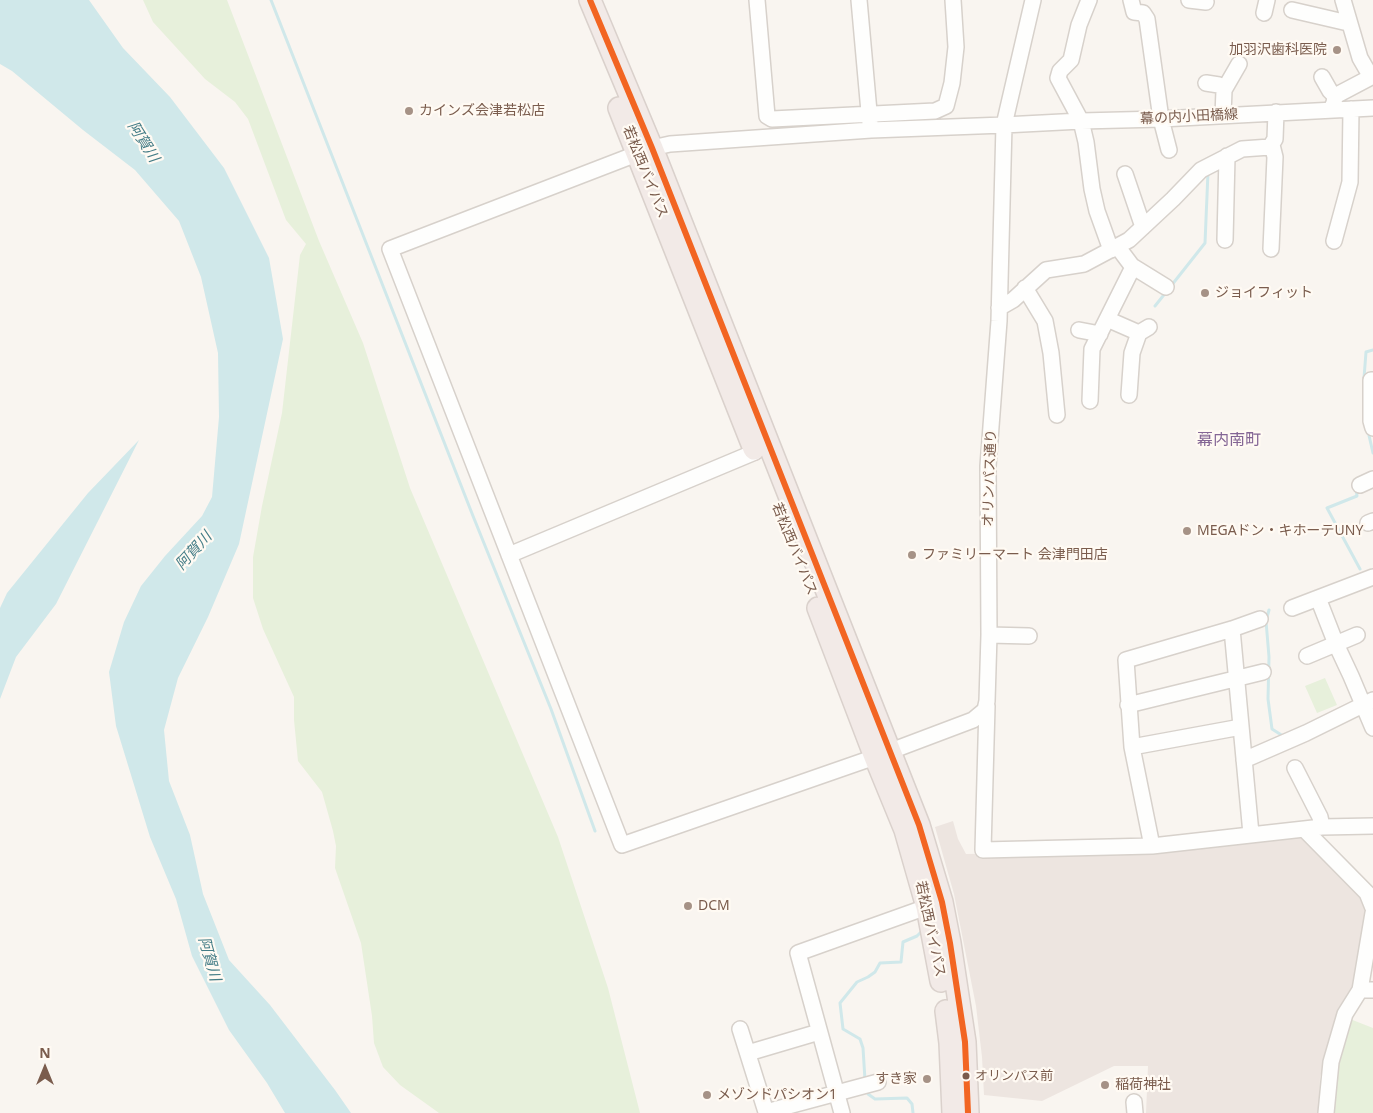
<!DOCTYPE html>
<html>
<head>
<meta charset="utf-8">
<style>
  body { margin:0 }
  #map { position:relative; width:1373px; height:1113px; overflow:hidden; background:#f9f5f0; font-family:"Noto Sans",sans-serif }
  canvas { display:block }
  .north { position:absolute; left:20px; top:1043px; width:50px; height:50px; -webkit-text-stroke:4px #fffaf3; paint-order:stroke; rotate:0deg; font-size:14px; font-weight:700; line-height:20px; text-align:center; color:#7a5c4d }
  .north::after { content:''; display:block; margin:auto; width:18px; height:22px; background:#7a5c4d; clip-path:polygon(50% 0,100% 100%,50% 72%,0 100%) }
</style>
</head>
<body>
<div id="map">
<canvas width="1373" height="1113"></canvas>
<div class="north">N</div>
</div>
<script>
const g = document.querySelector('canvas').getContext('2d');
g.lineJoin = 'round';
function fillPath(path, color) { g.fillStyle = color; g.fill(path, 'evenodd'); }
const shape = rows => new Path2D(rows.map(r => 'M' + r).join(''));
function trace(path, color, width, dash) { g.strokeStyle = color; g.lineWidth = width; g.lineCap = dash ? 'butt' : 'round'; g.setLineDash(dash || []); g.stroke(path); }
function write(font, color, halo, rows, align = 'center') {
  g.font = font + ' "Noto Sans","Noto Sans JP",sans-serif'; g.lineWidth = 4.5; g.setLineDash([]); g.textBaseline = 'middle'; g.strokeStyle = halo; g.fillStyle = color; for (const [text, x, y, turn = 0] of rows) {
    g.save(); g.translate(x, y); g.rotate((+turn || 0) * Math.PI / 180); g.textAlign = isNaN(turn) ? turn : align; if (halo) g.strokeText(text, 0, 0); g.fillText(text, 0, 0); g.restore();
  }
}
fillPath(shape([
  [953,821,958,839,966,854,1142,851,1306,833,1369,906,1359,974,1325,1061,1320,1077,1319,1113,1146,1113,1148,1066,1114,1066,1042,1101,984,1095,982,1057,976,1006,954,894,935,827]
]), '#ede5e0');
fillPath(shape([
  [143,0,227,0,319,241,363,343,410,488,558,837,608,988,640,1113,439,1113,400,1085,383,1067,374,1043,372,1016,361,943,335,868,336,846,333,831,322,792,298,761,294,720,294,697,263,629,253,598,253,557,262,506,282,413,300,255,306,244,286,220,248,119,235,102,205,79,153,22],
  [1325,678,1337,705,1317,713,1305,686],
  [1350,1019,1373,1028,1373,1113,1329,1113,1333,1074]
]), '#e7f0db');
fillPath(shape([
  [0,0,89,0,123,48,170,97,224,168,269,258,283,339,239,544,208,617,178,678,164,730,169,781,190,835,203,894,229,960,270,1005,335,1090,351,1113,285,1113,267,1083,229,1030,192,956,176,899,150,837,116,726,109,672,124,622,141,586,165,556,202,516,212,497,219,417,218,353,201,277,179,221,135,170,83,130,12,71,0,64],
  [139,440,56,604,16,657,0,699,0,608,7,593,88,493]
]), '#d0e8ea');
trace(shape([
  [271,0,473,516,551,709,595,831],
  [1171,286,1205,243,1208,172],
  [1155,306,1167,291],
  [1364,378,1366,352,1373,350],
  [1364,387,1364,408],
  [1368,431,1373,453],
  [1356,488,1357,496,1327,508,1360,569],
  [1269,610,1266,621,1269,657,1268,699,1272,729,1283,736],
  [865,1080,863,1048,860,1039,843,1029,840,1003,857,982,868,977,875,972,880,963,901,962,903,942,917,936,922,931],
  [867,1088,868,1094,875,1099,907,1098,912,1104,913,1113]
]), '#d0e8ea', 3);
const minor = shape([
  [757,0,767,116,772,119,935,111,946,106,952,83,956,47,953,0],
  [859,0,870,123],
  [1033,0,1004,125,999,321,988,466,989,635,987,701,985,710,973,720,875,757,622,845,390,249,652,148,670,144,871,130,1004,125,1081,121,1161,119,1373,108],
  [1089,0,1079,25,1071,60,1060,71,1058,78,1081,121,1086,142,1092,189,1097,211,1111,250],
  [1131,0,1134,12,1143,13,1147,19,1161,119,1169,150],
  [1189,0,1206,2],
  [1343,0,1360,58,1371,77],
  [1292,10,1348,23],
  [1264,13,1267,0],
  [1322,77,1330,91,1335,96],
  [1206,83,1219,85,1225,87],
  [1331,109,1334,103,1335,96,1373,76],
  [1223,115,1224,90,1239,64],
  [1125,174,1143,227],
  [1225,240,1227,156],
  [1334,241,1350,182,1351,109],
  [1117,246,1132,266,1166,287],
  [1271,249,1275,157,1272,145],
  [1025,288,1045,321,1051,353,1057,415],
  [999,308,1013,300,1046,270,1084,264,1129,240,1173,199,1201,170,1242,149,1270,147,1275,139,1276,112],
  [1107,319,1139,333],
  [1079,330,1100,334],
  [1373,380,1371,380,1371,421,1373,428],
  [1129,395,1132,353,1139,333,1149,327],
  [1090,401,1092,349,1133,267],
  [1360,485,1373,479],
  [1368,523,1373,521],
  [509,555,755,452],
  [1318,598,1336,644,1351,676,1373,728],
  [1292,608,1373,577],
  [1232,629,1251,834],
  [989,635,1029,636],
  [1307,656,1357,635],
  [1128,705,1263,672],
  [987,706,983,850,1152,846,1322,827,1373,826],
  [1132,747,1241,727],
  [1244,760,1306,733,1373,700],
  [1295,768,1320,817,1322,827],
  [1304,829,1367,893,1373,908],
  [1152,846,1132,747,1126,660,1232,629,1260,619],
  [1373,913,1360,990,1373,990],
  [740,1029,766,1112,878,1082],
  [748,1053,819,1032],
  [1134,1102,1135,1113],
  [842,1113,798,953,935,904],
  [1326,1113,1331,1062,1345,1014,1360,990]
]);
const highway = shape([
  [590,0,652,148,919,825,942,902,950,943,965,1042,968,1113],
  [619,108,754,449],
  [818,608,875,757,905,830,927,907,941,981],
  [946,1011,950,1043,953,1113]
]);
trace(minor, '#d7d1cb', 18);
trace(highway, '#dad1cc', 24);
trace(minor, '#fefefd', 15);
trace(highway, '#f2eae7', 21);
trace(shape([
  [590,0,652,148,919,825,942,902,950,943,965,1042,968,1113]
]), '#f26522', 6);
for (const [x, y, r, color] of [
  [1337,50,5,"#a69286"],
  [409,111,5,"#a69286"],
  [1205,293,5,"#a69286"],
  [1187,531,5,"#a69286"],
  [912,555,5,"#a69286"],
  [688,906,5,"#a69286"],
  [966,1076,4.5,"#7a5c4d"],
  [927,1079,5,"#a69286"],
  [1105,1085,5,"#a69286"],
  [707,1095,5,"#a69286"]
]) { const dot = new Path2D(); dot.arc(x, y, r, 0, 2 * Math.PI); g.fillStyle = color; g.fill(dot); trace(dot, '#fffaf3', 2); }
write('13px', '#7a5c4d', '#fffaf3', [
  ["オリンパス前",975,1076]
], 'left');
write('14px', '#7a5c4d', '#fffaf3', [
  ["加羽沢歯科医院",1327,50,"right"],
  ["カインズ会津若松店",419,111],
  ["ジョイフィット",1215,293],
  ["MEGAドン・キホーテUNY",1197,531],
  ["ファミリーマート 会津門田店",922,555],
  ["DCM",698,906],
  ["すき家",917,1079,"right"],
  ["稲荷神社",1115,1085],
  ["メゾンドパシオン1",717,1095]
], 'left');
write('14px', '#7a5c4d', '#fffaf3', [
  ["幕の内小田橋線",1189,117,-3],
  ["若松西バイパス",645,172,68],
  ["オリンパス通り",990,478,-88],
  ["若松西バイパス",794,549,68],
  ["若松西バイパス",930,929,78]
]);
write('italic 15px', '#437c86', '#fffaf3', [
  ["阿賀川",143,142,58],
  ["阿賀川",194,551,-48],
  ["阿賀川",209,959,74]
]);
write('16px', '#846695', '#fffaf3', [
  ["幕内南町",1229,440]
]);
</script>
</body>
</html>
